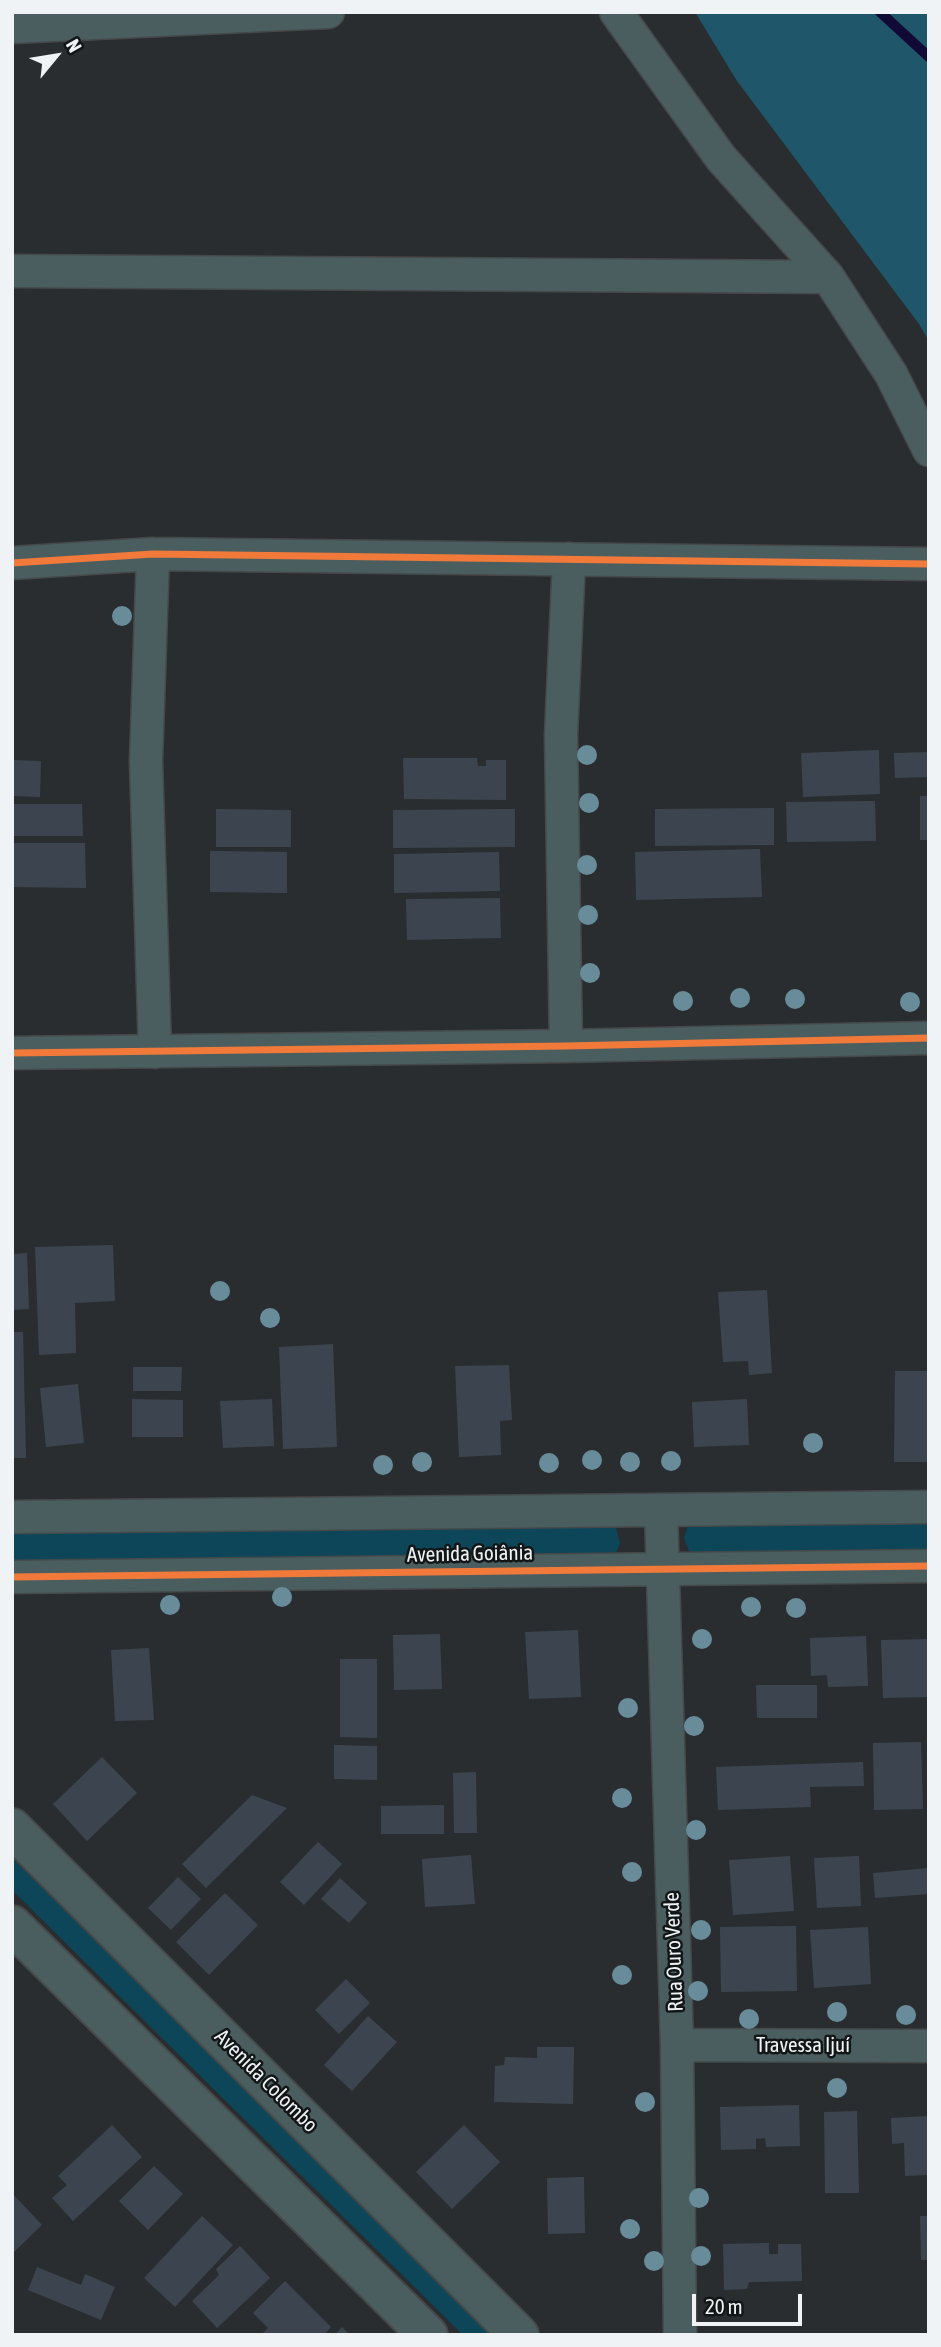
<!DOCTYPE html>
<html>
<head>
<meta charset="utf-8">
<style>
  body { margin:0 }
  #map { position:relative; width:941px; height:2347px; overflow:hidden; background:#2a2d2f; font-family:"Asap Condensed",sans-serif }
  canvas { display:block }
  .frame { position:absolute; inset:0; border:14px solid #eff3f5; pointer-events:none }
  .north { position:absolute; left:21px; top:21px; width:70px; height:70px; -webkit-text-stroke:5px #131617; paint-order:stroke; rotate:60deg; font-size:19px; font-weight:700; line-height:28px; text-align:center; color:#eff3f5 }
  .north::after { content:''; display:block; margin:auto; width:24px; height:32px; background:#eff3f5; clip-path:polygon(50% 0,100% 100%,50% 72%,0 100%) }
  .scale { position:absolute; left:692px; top:2294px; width:110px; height:32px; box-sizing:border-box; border:4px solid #eff3f5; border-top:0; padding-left:9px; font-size:21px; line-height:24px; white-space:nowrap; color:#eff3f5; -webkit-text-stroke:5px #131617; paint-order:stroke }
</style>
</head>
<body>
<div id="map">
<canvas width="941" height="2347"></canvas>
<div class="frame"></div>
<div class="north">N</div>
<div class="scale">20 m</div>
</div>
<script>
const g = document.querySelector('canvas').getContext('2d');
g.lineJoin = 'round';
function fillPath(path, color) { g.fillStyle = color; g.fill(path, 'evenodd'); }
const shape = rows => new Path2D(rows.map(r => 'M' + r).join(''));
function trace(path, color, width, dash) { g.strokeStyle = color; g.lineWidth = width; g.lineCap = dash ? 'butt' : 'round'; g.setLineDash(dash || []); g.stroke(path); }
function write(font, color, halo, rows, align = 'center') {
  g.font = font + ' "Asap Condensed",sans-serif'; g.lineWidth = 5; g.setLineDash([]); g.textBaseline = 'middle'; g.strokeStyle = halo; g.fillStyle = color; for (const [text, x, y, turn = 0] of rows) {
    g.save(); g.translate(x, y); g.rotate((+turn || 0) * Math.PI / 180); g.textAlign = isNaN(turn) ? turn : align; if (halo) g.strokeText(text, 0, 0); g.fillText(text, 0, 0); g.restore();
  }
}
fillPath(shape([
  [929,1520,929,1552,695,1554,689,1551,684,1538,687,1528,696,1521],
  [610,1523,616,1528,620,1543,617,1551,610,1557,12,1562,12,1527],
  [12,1858,495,2335,463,2335,12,1890]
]), '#0d4659');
fillPath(shape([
  [695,12,929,12,929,341,919,324,737,81]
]), '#20566a');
trace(shape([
  [880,12,929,57]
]), '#110936', 10);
fillPath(shape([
  [879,750,880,794,803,797,801,753],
  [929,752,929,777,895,778,894,753],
  [403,758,477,758,478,766,486,766,486,760,506,760,506,800,404,799],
  [12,760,41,761,40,797,12,796],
  [920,796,929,796,929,840,920,840],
  [875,801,876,841,787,842,786,802],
  [12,804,82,804,83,836,12,836],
  [774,808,774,845,655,846,655,809],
  [216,809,291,810,291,847,216,847],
  [515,809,515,847,393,848,393,810],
  [12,843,85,843,86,888,12,887],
  [760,849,762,897,636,900,635,852],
  [210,851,287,852,287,893,210,892],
  [499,852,500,891,394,893,394,854],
  [500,898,501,938,407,940,406,899],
  [113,1245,115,1301,75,1303,76,1353,39,1355,35,1247],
  [27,1253,29,1309,12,1310,12,1254],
  [767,1290,772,1373,749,1375,748,1361,723,1362,718,1292],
  [12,1332,23,1332,26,1458,12,1458],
  [333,1344,337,1447,283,1449,279,1347],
  [509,1365,512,1420,500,1421,501,1455,459,1457,455,1366],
  [133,1367,182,1367,181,1391,133,1391],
  [895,1371,929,1371,929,1462,894,1462],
  [78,1384,84,1443,46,1447,40,1388],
  [132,1399,183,1400,183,1437,132,1437],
  [272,1399,274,1446,223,1448,220,1401],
  [747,1399,749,1445,694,1447,692,1402],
  [578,1630,581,1697,529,1699,525,1632],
  [440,1634,442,1689,394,1690,393,1635],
  [866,1636,868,1686,828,1687,827,1675,811,1676,810,1638],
  [929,1639,929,1697,883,1698,881,1640],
  [149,1648,154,1720,115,1721,111,1650],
  [340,1659,377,1659,377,1738,340,1737],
  [756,1685,817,1685,817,1718,757,1718],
  [921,1742,923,1809,874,1810,873,1743],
  [334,1745,377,1746,377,1780,334,1779],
  [102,1757,137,1793,87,1841,53,1804],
  [863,1762,864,1786,810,1787,811,1807,718,1810,716,1767],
  [476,1772,477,1833,454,1833,453,1773],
  [252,1795,287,1808,206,1888,182,1864],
  [444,1805,444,1834,381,1834,381,1806],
  [318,1842,342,1864,304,1905,280,1882],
  [471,1855,475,1904,425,1907,422,1859],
  [790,1856,794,1911,733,1915,729,1860],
  [859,1856,861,1906,817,1908,814,1858],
  [929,1868,929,1894,875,1898,873,1873],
  [178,1877,201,1899,171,1930,148,1908],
  [340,1878,367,1903,349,1923,321,1899],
  [225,1893,258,1925,209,1975,176,1942],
  [796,1926,797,1991,721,1992,720,1927],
  [868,1927,871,1984,814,1988,810,1930],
  [346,1979,370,2003,339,2034,315,2010],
  [368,2016,397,2042,352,2091,324,2065],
  [537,2047,574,2047,573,2104,494,2102,495,2066,504,2065,505,2057,537,2058],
  [799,2105,800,2146,766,2147,765,2138,756,2139,756,2149,721,2150,720,2107],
  [857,2111,859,2193,825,2193,824,2112],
  [929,2116,929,2175,905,2176,904,2143,892,2144,891,2118],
  [112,2125,142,2157,73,2221,52,2198,67,2185,58,2176],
  [464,2125,500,2162,452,2209,416,2172],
  [154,2166,183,2194,148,2230,119,2201],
  [584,2177,585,2233,548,2234,547,2178],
  [12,2193,42,2225,12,2254],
  [202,2216,233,2245,175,2307,144,2278],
  [920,2216,929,2216,929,2260,921,2260],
  [769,2243,769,2254,778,2254,778,2244,801,2244,802,2281,749,2282,747,2289,724,2290,723,2244],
  [240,2246,270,2278,217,2328,192,2301,219,2275,216,2269],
  [37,2267,81,2285,85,2274,115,2287,101,2320,28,2290],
  [285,2281,331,2327,324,2335,261,2335,268,2328,253,2313],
  [342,2327,350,2335,335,2335]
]), '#3c454f');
const minor = shape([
  [616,12,721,158,828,277,891,374,929,450],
  [12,27,328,12],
  [12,271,828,277],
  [153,554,146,761,155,1052],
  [12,563,153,554,929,564],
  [566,1046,561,735,569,559],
  [12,1053,566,1046,929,1038],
  [661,1510,677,2045,680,2335],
  [12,1517,929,1507],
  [12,1577,929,1566],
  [677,2045,929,2046]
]);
const tertiary = shape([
  [12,1828,519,2335],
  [12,1925,428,2335]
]);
trace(minor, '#46494a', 35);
trace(tertiary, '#46494a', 42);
trace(minor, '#4a5e5f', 32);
trace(tertiary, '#4a5e5f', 38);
trace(shape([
  [12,563,153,554,929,564],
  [12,1053,566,1046,929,1038],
  [12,1577,929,1566]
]), '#f17a3a', 7);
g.fillStyle = '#698c9b';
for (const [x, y] of [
  [122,616],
  [587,755],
  [589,803],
  [587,865],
  [588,915],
  [590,973],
  [740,998],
  [795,999],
  [683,1001],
  [910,1002],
  [220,1291],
  [270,1318],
  [813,1443],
  [592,1460],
  [671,1461],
  [422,1462],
  [630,1462],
  [549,1463],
  [383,1465],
  [282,1597],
  [170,1605],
  [751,1607],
  [796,1608],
  [702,1639],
  [628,1708],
  [694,1726],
  [622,1798],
  [696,1830],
  [632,1872],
  [701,1930],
  [622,1975],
  [698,1991],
  [837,2012],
  [906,2015],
  [749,2019],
  [837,2088],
  [645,2102],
  [699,2198],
  [630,2229],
  [701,2256],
  [654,2261]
]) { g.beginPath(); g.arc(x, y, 10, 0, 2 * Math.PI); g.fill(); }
write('21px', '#eff3f5', '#131617', [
  ["Avenida Goiânia",470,1554,-1],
  ["Rua Ouro Verde",674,1952,-92],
  ["Travessa Ijuí",803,2045],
  ["Avenida Colombo",266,2081,45]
]);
</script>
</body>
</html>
